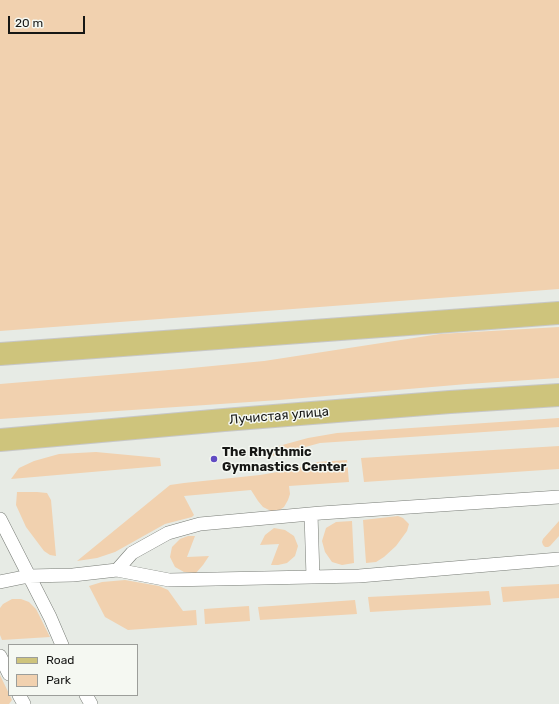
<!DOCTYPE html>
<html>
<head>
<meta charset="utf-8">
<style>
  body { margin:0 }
  #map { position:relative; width:559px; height:704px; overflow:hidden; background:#e7ebe5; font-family:Rubik,sans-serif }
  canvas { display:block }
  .legend { position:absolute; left:8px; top:644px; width:130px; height:52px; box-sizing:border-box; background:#f5f8f2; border:1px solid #9c9e9a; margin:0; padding:5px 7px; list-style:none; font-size:12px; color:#161715 }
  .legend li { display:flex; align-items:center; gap:8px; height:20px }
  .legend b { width:20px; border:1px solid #9c9e9a }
  .scale { position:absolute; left:8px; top:16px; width:77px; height:18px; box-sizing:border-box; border:2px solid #161715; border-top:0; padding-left:5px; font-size:12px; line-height:14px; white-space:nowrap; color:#161715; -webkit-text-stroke:3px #f5f8f2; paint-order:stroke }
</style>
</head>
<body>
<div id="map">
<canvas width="559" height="704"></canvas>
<ul class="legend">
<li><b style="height:5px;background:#cec47c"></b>Road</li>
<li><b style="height:11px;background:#f1d1af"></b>Park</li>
</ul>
<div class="scale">20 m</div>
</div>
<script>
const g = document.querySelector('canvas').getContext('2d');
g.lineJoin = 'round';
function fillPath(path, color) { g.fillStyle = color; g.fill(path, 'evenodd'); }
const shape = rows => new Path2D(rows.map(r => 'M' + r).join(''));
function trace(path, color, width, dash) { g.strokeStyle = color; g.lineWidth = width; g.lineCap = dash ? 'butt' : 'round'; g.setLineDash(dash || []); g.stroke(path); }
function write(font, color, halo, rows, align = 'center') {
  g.font = font + ' Rubik,sans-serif'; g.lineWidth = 3; g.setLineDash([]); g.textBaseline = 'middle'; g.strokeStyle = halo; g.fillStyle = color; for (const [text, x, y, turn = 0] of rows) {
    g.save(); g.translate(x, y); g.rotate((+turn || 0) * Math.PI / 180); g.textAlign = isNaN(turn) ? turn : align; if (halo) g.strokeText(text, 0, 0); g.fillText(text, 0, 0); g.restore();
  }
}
fillPath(shape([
  [0,0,559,0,559,289,0,331],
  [559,327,559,378,467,384,279,400,0,419,0,384,181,369,264,361,440,334],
  [559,418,559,427,320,443,265,458,264,450,308,438,337,433],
  [559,446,559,469,364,482,361,458],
  [96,452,160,458,161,466,11,479,19,468,34,461,59,454],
  [347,460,349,482,289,486,290,494,288,500,284,507,278,511,271,511,263,507,258,501,251,490,184,496,194,515,192,517,165,524,115,552,97,558,77,561,170,485,184,483,260,475,289,470,318,462],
  [17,492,37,492,47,493,51,500,56,556,50,555,44,551,26,527,16,505],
  [398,516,403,518,409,524,407,531,396,546,384,557,376,562,366,563,363,520],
  [352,521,354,563,342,565,332,562,325,552,322,541,326,528,336,522],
  [559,521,559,536,550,546,548,547,545,547,543,545,542,542,543,539],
  [274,528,285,530,294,536,298,546,295,556,287,563,278,565,271,565,279,544,260,545,265,535],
  [188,536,195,536,187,557,209,556,203,565,196,573,184,572,175,567,170,557,172,547,180,539],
  [125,580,159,586,168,590,183,611,196,610,197,625,128,630,105,617,89,586,102,582],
  [559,584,559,598,503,602,501,587],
  [489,591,491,605,370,612,368,597],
  [12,599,21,599,29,602,36,609,50,637,2,640,0,635,0,608,3,604],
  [355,600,357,614,260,620,258,607],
  [249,606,250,621,205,624,204,609],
  [0,675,12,700,9,704,0,704]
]), '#f1d1af');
const service = shape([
  [311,514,313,577],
  [0,519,50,617,62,645],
  [117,570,132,553,168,533,200,524,321,513,559,497],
  [0,582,29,576,73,575,117,570,169,580,359,576,559,559],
  [0,656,9,674],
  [19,695,24,704],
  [86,695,91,704]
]);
const primary = shape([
  [0,354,559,313],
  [0,440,224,420,450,402,559,395]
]);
trace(service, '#787c76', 14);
trace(primary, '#c7c7c7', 24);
trace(service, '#fff', 13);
trace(primary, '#cec47c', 22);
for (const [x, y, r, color] of [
  [214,459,4,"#614bc3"]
]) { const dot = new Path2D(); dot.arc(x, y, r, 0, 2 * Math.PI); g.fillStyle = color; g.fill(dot); trace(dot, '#f5f8f2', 1.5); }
write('13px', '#161715', '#f5f8f2', [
  ["Лучистая улица",279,416,-5]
]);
write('bold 13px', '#161715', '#f5f8f2', [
  ["The Rhythmic",222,452],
  ["Gymnastics Center",222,467]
], 'left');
</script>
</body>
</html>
